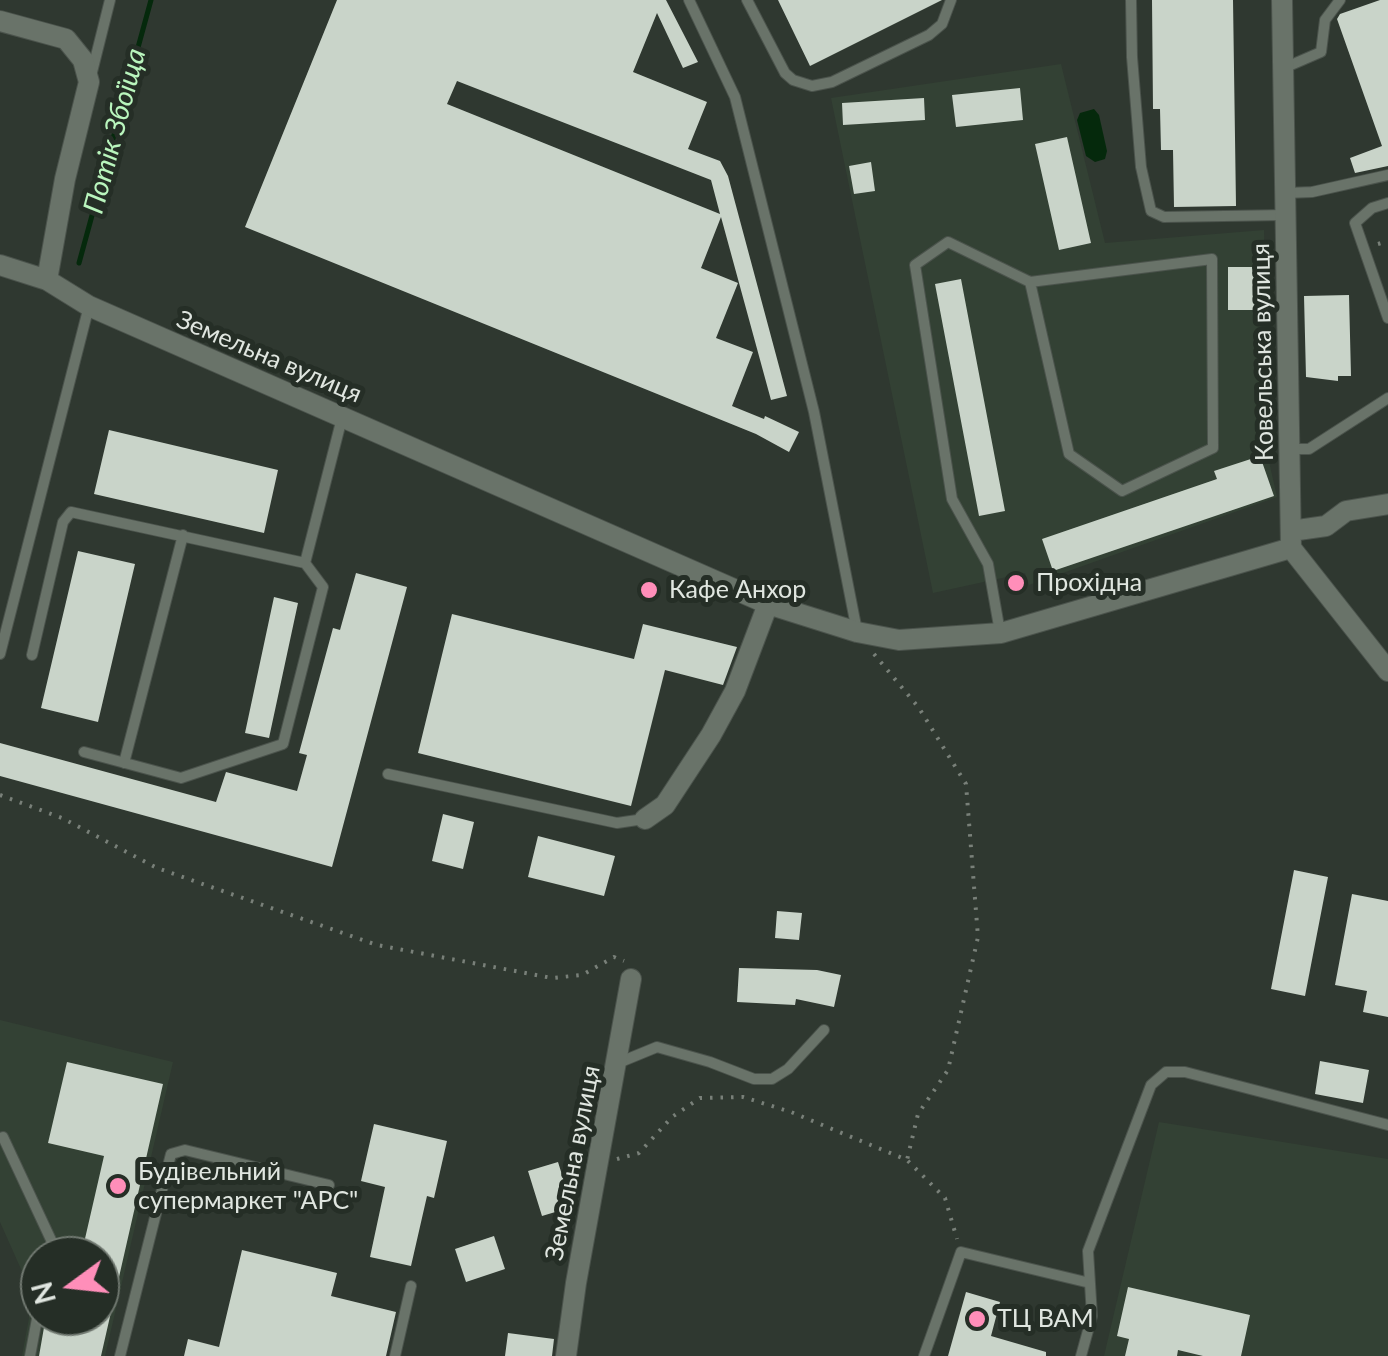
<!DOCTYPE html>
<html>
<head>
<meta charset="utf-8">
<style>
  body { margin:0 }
  #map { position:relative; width:1388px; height:1356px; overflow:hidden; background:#2f3830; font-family:Lato,sans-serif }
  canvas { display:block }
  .north { position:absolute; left:20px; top:1236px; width:100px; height:100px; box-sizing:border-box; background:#252e26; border:2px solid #707870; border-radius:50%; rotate:255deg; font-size:28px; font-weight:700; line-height:40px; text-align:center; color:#e0e6e0 }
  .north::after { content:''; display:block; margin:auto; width:35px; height:45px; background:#ff8eb9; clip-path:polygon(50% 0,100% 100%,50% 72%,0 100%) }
</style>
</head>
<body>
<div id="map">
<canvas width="1388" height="1356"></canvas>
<div class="north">N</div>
</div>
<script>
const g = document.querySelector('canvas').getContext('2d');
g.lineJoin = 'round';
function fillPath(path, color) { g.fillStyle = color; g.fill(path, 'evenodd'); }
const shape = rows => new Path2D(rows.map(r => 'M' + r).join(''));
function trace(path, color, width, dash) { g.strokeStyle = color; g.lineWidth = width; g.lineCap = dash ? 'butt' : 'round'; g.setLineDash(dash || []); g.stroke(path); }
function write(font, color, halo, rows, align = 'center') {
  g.font = font + ' Lato,sans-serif'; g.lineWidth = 10; g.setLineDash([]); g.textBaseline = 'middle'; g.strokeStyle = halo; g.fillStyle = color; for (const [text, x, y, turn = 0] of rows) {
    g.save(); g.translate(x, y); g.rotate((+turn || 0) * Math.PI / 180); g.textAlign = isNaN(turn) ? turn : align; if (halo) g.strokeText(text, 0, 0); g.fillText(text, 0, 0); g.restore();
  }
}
fillPath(shape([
  [1061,64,1105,243,1264,230,1270,466,1277,497,1029,585,1025,573,933,593,831,98],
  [0,1020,173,1062,105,1356,22,1356,33,1296,0,1222],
  [40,1256,100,1256,100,1316,40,1316],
  [1159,1122,1388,1159,1388,1356,1104,1356]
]), '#334134');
fillPath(shape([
  [1094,109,1099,115,1107,151,1105,159,1095,162,1086,156,1077,120,1080,113]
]), '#05290c');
trace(shape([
  [79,263,151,0]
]), '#05290c', 5);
fillPath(shape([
  [337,0,666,0,698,62,683,68,657,13,633,72,707,102,688,149,720,161,728,176,787,396,771,400,721,217,701,268,738,283,716,338,753,352,732,406,764,419,765,416,799,432,789,452,756,434,245,227],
  [457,81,711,180,720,214,447,104],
  [778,0,942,0,810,66],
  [1152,0,1233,0,1236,206,1174,207,1173,150,1161,150,1160,109,1153,109],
  [1380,0,1388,0,1388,166,1355,173,1350,158,1382,146,1337,19,1340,14],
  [1020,88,1023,120,956,127,952,95],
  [924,98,925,120,843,125,842,103],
  [1067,137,1091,243,1059,250,1035,144],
  [871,162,875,191,854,194,849,166],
  [1228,267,1261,267,1262,310,1228,310],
  [961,279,1005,511,979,516,935,284],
  [1349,295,1351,376,1338,376,1338,381,1306,377,1304,296],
  [109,430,278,470,264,533,94,494],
  [1260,456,1274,496,1053,571,1042,539,1217,479,1214,471],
  [78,551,135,564,98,722,41,708],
  [356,573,407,587,332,867,0,776,0,743,216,802,226,772,297,791,307,755,299,753,333,628,340,630],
  [274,597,298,603,269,738,245,733],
  [452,614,634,659,643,624,737,647,723,685,665,670,631,806,418,753],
  [443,814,474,822,463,869,432,861],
  [538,836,615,856,604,896,528,877],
  [1294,870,1328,877,1305,996,1271,989],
  [1352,894,1388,901,1388,1017,1363,1012,1367,991,1335,985],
  [777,911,802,913,799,940,775,938],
  [739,968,817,970,841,975,834,1007,796,999,795,1005,737,1002],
  [1320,1061,1369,1070,1363,1103,1315,1094],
  [67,1062,163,1084,101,1356,39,1356,46,1316,100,1316,100,1256,81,1256,104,1156,48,1143],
  [374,1124,447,1141,434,1198,427,1196,411,1266,370,1257,385,1187,361,1181],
  [558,1162,572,1207,542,1216,528,1171],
  [494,1236,505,1269,466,1282,455,1249],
  [242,1250,337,1273,331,1296,396,1312,386,1356,184,1356,188,1339,219,1347],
  [1128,1287,1250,1315,1241,1356,1203,1356,1178,1350,1177,1356,1125,1356,1129,1339,1117,1336],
  [966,1292,1000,1302,991,1336,1046,1352,1046,1356,948,1356],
  [508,1333,554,1339,552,1356,505,1356]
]), '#c9d4c9');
const service = shape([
  [689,0,735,97,814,412,857,631],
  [747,0,785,73,793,80,812,86,832,82,929,35,942,24,951,0],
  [1131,0,1132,57,1141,167,1151,211,1164,217,1285,215],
  [1284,68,1321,52,1325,20,1340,0],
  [92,72,110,0],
  [1286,193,1312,192,1388,175],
  [1388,203,1372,208,1355,223,1388,318],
  [1290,449,1309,449,1388,398],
  [1000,632,988,564,952,499,915,265,948,242,1030,282,1212,259,1213,448,1122,491,1069,454,1030,282],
  [0,654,89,306],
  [32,655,63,522,71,512,305,563,342,418],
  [84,752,181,778,283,744,323,587,305,563],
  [124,763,183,535],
  [388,774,617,823,644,819],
  [618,1063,657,1047,710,1062,754,1079,772,1079,788,1069,824,1030],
  [3,1137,52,1242,49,1256],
  [30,1356,40,1303],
  [120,1356,171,1154,185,1150,329,1185],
  [395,1356,411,1286],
  [924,1356,961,1252,1090,1283],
  [1081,1356,1092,1316,1088,1251,1151,1085,1166,1072,1185,1072,1388,1125]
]);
const minor = shape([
  [1282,0,1291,548,1388,671],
  [0,21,66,39,83,60,89,82,65,179,47,280,89,306,768,604,857,632,899,640,1001,633,1291,548],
  [0,265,47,280],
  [1291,531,1326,526,1346,511,1388,504],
  [645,819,665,805,711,735,735,691,768,604],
  [566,1356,576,1283,631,979]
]);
trace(service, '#4b534c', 12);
trace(minor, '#4b534c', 22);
trace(shape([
  [1378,244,1388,241],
  [874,654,919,708,966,784,978,937,948,1070,918,1114,907,1160],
  [0,795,62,818,157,868,377,945,552,978,582,975,614,957,624,961],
  [617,1159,639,1153,672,1117,700,1098,743,1097,791,1112,907,1160,945,1198,957,1239]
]), '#798079', 4, [2.5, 8]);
trace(service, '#697369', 10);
trace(minor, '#697369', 20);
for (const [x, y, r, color] of [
  [1016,583,10,"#ff8eb9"],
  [649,590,10,"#ff8eb9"],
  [118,1186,10,"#ff8eb9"],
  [977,1319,10,"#ff8eb9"]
]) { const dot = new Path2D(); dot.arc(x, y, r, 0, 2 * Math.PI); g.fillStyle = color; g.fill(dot); trace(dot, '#252e26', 4); }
write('25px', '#e0e6e0', '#252e26', [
  ["Ковельська вулиця",1263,352,-91],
  ["Земельна вулиця",269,357,23],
  ["Земельна вулиця",573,1163,-79]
]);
write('25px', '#e0e6e0', '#252e26', [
  ["Прохідна",1036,583],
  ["Кафе Анхор",669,590],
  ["Будівельний",138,1172],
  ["супермаркет \"АРС\"",138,1201],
  ["ТЦ ВАМ",997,1319]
], 'left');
write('italic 28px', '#b9f5bd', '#252e26', [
  ["Потік Збоїща",115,131,-75]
]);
</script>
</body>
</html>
